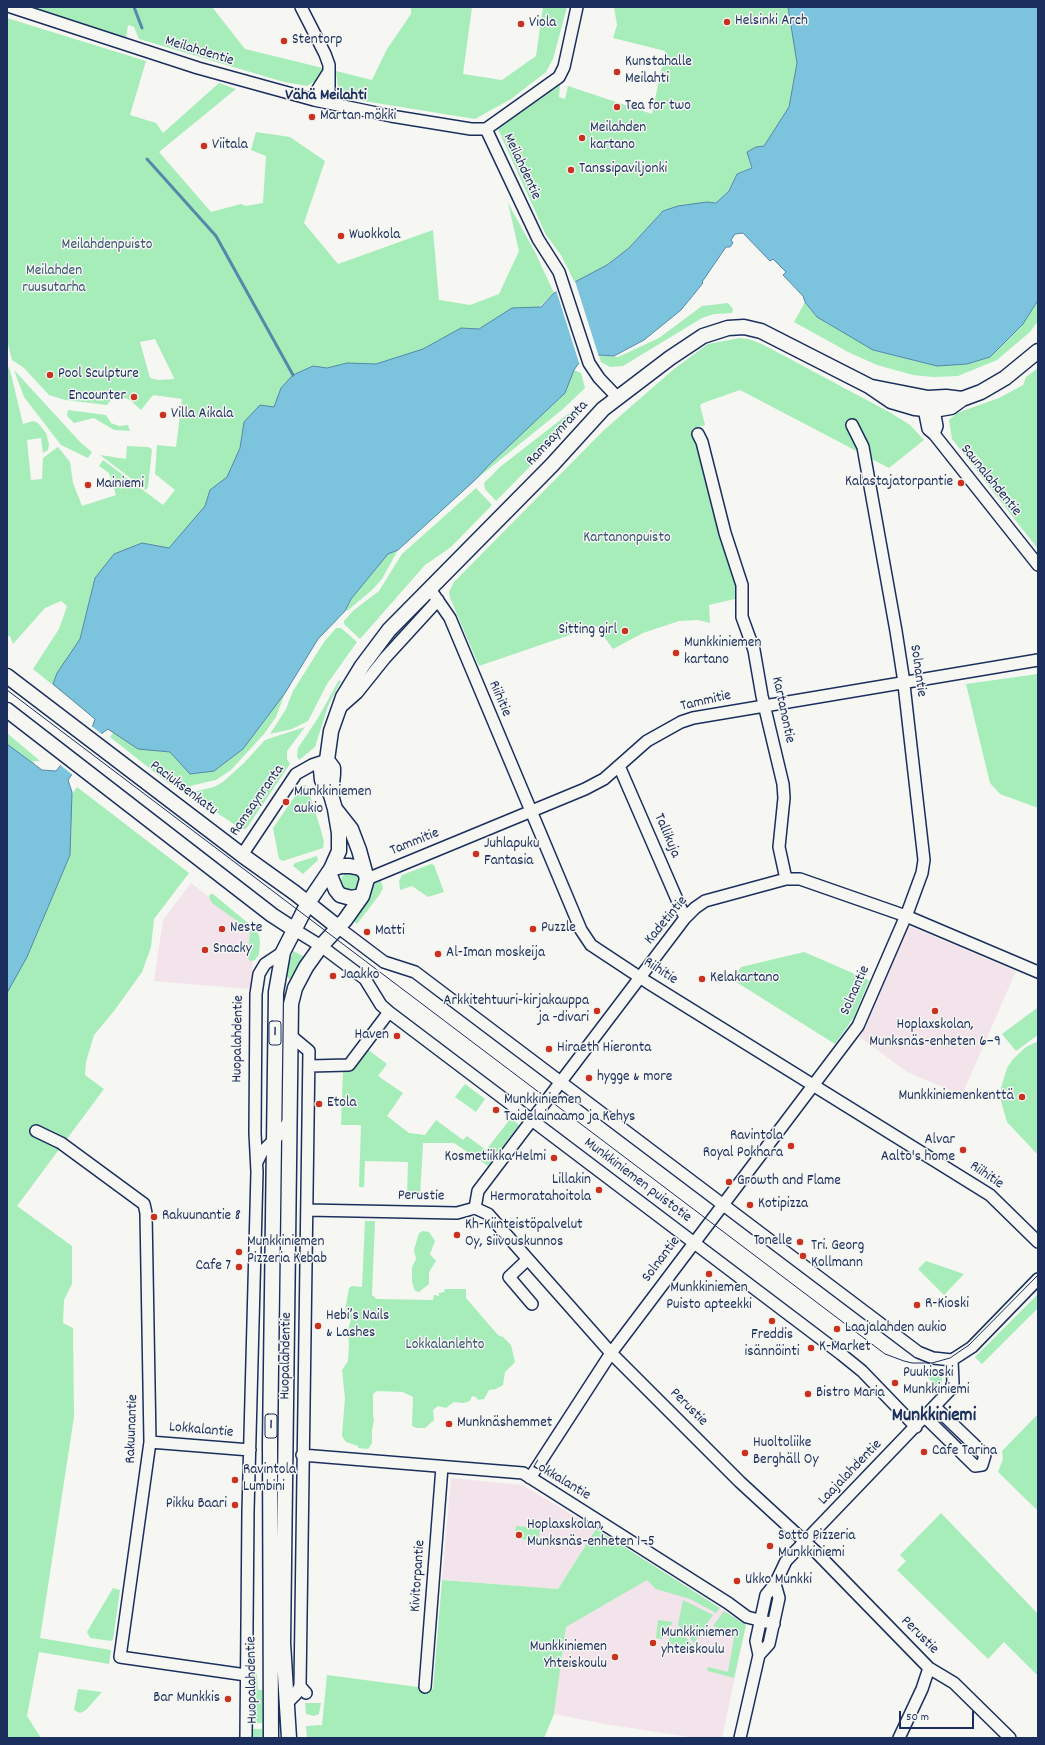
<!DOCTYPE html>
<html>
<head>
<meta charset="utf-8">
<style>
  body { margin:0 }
  #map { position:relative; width:1045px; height:1745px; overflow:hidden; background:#f6f6f2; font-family:Dekko,sans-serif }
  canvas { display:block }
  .frame { position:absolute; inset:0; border:8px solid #1b2f5e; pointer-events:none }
  .scale { position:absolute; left:899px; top:1711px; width:75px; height:18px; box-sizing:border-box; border:2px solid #1b2f5e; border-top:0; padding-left:5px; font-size:12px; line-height:14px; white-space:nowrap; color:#1b2f5e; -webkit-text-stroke:3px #f6f6f2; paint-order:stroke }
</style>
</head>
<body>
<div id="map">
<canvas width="1045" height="1745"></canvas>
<div class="frame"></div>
<div class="scale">50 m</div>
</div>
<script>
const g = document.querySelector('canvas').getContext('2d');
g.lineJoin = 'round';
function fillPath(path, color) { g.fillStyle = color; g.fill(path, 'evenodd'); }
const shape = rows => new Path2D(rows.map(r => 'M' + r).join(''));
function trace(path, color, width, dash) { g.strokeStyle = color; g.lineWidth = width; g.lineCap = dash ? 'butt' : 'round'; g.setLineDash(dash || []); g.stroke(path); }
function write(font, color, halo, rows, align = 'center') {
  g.font = font + ' Dekko,sans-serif'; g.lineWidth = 3; g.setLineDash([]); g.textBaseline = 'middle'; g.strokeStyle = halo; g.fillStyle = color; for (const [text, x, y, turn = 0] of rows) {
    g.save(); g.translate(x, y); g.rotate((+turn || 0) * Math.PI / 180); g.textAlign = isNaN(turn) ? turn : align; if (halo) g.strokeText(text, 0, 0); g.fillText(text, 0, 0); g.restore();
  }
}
fillPath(shape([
  [191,883,254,932,251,989,154,981,163,920],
  [909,926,1016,971,962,1095,907,1072,860,1037,867,1024],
  [451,1478,522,1485,596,1529,558,1589,442,1580],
  [662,1571,746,1625,722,1738,696,1738,605,1724,554,1714,566,1627]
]), '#f3e3ea');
fillPath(shape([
  [30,7,212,7,245,49,323,68,319,79,307,86,284,82,139,39,134,27,128,25,126,38],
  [411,7,472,7,463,74,502,80,536,56,543,7,567,7,553,59,546,72,511,99,475,119,339,97,336,71,372,80,387,49,411,14],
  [614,7,804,7,814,74,764,147,756,147,747,152,752,168,737,174,729,191,716,203,707,202,663,211,629,248,607,265,575,283,561,255,546,235,498,129,560,85,559,97,565,99,568,86,652,114,665,51,613,38,617,25],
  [7,18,146,61,130,115,156,123,163,133,219,83,236,89,159,152,211,212,241,204,246,206,263,203,266,156,251,150,256,132,290,137,325,161,304,223,338,264,433,230,439,300,470,305,499,294,519,251,508,203,535,252,554,293,95,719,33,669,59,629,67,606,61,601,45,608,13,644,10,636,7,636,7,365,10,370,23,424,33,421,38,423,46,433,49,444,48,450,43,453,41,438,27,440,31,480,42,479,43,458,58,447,70,462,73,483,82,506,116,495,109,473,99,466,103,460,163,505,175,490,155,474,157,445,176,447,182,399,153,395,141,410,130,400,122,397,111,400,107,405,65,400,49,395,24,368,12,360,7,340],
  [155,339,174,378,174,379,158,380,150,378,140,342],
  [1038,300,1038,321,1030,332,997,360,958,376,933,377,913,375,877,365,850,353,794,322,805,302,817,317,967,364,990,357,1023,324],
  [728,303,733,309,732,313,714,314,702,318,623,366,610,367,601,362,599,355,618,357,659,338,702,306],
  [740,338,748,339,762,344,891,413,910,425,924,440,889,468,740,390,703,403,700,405,705,425,692,429,699,442,737,585,739,598,709,605,710,623,698,620,679,621,643,633,613,649,596,626,479,666,450,598,449,592,454,582,604,430,674,369,708,344],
  [1038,368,1038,549,952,439,949,420,957,413,999,398,1023,385,1026,377],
  [14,370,81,443,92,452,88,458,61,445,24,397],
  [574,370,581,373,585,388,563,409,474,481,398,550,382,579,372,590,347,611,343,605,344,575],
  [577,407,580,408,546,450,496,501,485,489,484,483,500,467],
  [68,410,106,415,111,423,119,426,128,425,130,431,114,430,94,418,74,423,67,416],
  [127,446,148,447,152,449,148,487,146,490,100,455,126,459],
  [476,488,492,505,451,547,425,565,360,639,344,624,344,621,354,610,379,591,402,554],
  [427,603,426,605,355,691,380,650,401,626],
  [327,614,338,619,318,639,285,693,276,717,264,734,231,770,216,780,181,788,168,783,110,737,113,733,108,729],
  [336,628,341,628,357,642,327,684,308,721,292,729,270,734,286,709,293,691,324,642],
  [1038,674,1038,808,1000,794,990,783,966,684],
  [339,680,341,681,328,706,315,747,299,760,297,756,298,748,318,718],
  [305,727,287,751,287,759,290,764,246,829,241,829,188,793,214,787,223,782,244,763,265,740],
  [7,733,40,761,32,761,35,763,7,763],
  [305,785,309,792,320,827,324,842,323,848,283,861,279,859,273,828,302,786],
  [77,787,189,873,154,919,151,947,142,972,114,1011,94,1035,86,1062,85,1075,104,1089,17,1206,72,1246,72,1284,64,1300,63,1323,73,1328,74,1417,40,1638,111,1650,109,1664,39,1652,27,1716,41,1738,7,1738,7,889],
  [317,856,318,860,303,874,293,866,295,863],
  [431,864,434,865,444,892,428,897,412,886,400,890,399,881,402,875],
  '341 881a10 10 0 1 1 20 0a10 10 0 1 1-20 0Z',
  [381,881,383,888,380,894,357,924,352,920,368,898,374,884],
  [210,894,213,894,254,928,259,935,260,942,259,954,255,960,250,961,248,958,250,930,212,903,209,897],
  [293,951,303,956,290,979,285,976],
  [804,952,869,980,854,1017,835,1044,733,980,741,967],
  [1037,1008,1038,1035,1016,1051,1002,1034],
  [1038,1041,1038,1155,1007,1122,1001,1101,1001,1088,1007,1068,1013,1059,1026,1047],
  [367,1049,387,1064,378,1076,403,1093,387,1116,409,1133,425,1135,436,1120,463,1140,467,1136,486,1150,511,1118,519,1125,488,1166,454,1143,423,1143,420,1197,407,1196,408,1162,365,1161,364,1187,359,1187,361,1125,341,1125,343,1069],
  [465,1084,485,1099,476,1112,455,1097],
  [365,1221,375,1221,372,1295,377,1299,433,1300,434,1295,439,1296,439,1293,444,1292,445,1289,466,1289,466,1298,498,1335,503,1337,511,1345,515,1362,505,1372,503,1385,496,1389,489,1390,484,1399,478,1400,476,1397,472,1396,470,1401,463,1403,454,1402,446,1408,438,1406,433,1410,434,1420,425,1428,417,1428,412,1426,413,1397,403,1392,377,1391,373,1394,373,1415,374,1421,372,1430,372,1443,368,1449,358,1448,358,1446,346,1442,342,1436,345,1398,342,1370,348,1361,349,1346,348,1330,351,1319,345,1311,349,1288,352,1286,362,1287],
  [423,1231,429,1232,435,1241,430,1254,436,1261,429,1272,429,1284,419,1292,415,1291,412,1282,412,1267,416,1259,414,1250,419,1233],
  [926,1261,964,1274,944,1295,918,1269],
  [1038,1294,1038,1308,982,1364,975,1357],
  [937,1371,941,1372,942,1376,941,1390,922,1372],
  [1038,1414,1038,1511,998,1472,1003,1459,1002,1451],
  [941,1513,1038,1614,1038,1676,1004,1642,988,1659,897,1570,906,1561,900,1555],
  [516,1526,540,1528,539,1540,515,1539],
  [596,1529,720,1608,716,1613,690,1599,656,1589,647,1580,566,1627,554,1714,544,1738,307,1738,306,1726,322,1725,327,1675,433,1689,442,1580,558,1589],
  [113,1588,120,1590,113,1639,111,1641,90,1638,87,1632],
  [683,1600,713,1615,694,1643,678,1625],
  [724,1611,746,1625,734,1678,708,1671,707,1669,708,1667,728,1672,734,1637,729,1632,713,1626],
  [658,1620,673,1622,662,1639,656,1638],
  [676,1627,691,1643,692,1645,685,1647,668,1643,671,1633],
  [253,1670,257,1675,258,1690,265,1690,265,1738,252,1738,252,1729,262,1729,262,1723,252,1723],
  [78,1689,102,1692,86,1710,80,1713,74,1710],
  [305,1703,321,1703,319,1714,314,1716,306,1714]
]), '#a6edba');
const water = shape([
  [788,7,1038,7,1038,300,1023,324,990,357,967,364,937,366,873,350,817,317,805,302,803,296,783,275,786,272,773,259,770,261,743,233,735,234,731,240,733,243,730,247,726,247,702,282,703,283,681,310,644,340,614,356,599,355,578,364,574,370,565,393,492,462,474,481,398,550,388,554,351,599,345,611,318,639,285,693,243,749,214,771,190,774,170,752,138,749,108,729,101,734,68,780,72,792,70,855,27,957,7,993,7,744,42,770,56,771,93,725,95,719,53,684,57,673,80,639,95,578,114,554,142,543,169,548,205,506,210,490,227,477,240,448,244,422,260,405,274,407,281,388,293,375,313,366,327,368,347,363,376,364,423,349,461,328,479,329,512,308,541,307,554,293,607,265,629,248,663,211,678,206,707,202,716,203,729,191,737,174,752,168,747,152,756,147,764,146,789,107,797,63,788,7]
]);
fillPath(water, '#7cc4dd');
trace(water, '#58a', 1);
fillPath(shape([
  [575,281,599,357,580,366,556,290],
  [90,725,103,735,74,776,59,764]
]), '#f6f6f2');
trace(shape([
  [134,7,142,28],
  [147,159,216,236,293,375]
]), '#58a', 3);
const minor = shape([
  [11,7,198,68,314,100,391,116,471,129,486,129,538,239,559,272,589,363,599,378,618,398],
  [301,7,325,54,329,65,329,94,327,103],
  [314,100,316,92,328,73],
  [486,129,559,77,564,67,577,7],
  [926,402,924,409,928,429,934,434,1038,565],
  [930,403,934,410,937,426,934,434],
  [698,434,702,442,725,533,742,585,742,617,754,650,762,696,783,784,784,798,779,847,786,879],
  [430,589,450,618,581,930,591,945,647,982,990,1195,1038,1242],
  [340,708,357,693,385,658,438,600],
  [619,766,685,918],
  [242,855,296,774,312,765,327,760],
  [367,879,585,789,604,779,647,741,681,722,693,718,1038,660],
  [339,928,384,962,415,972,918,1352,933,1358,952,1360],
  [295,930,321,946,365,979,381,1005,389,1012,841,1354,862,1371,916,1427],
  [291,1036,309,1051,300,1686,306,1693],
  [310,1066,349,1065,389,1012],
  [36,1131,61,1143,144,1204,146,1213,150,1442,120,1657,246,1675],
  [257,1162,262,1152,281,1133,290,1119],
  [475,1208,478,1191,685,918,695,908,705,901,786,879,800,879,906,916,1038,972],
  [307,1210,457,1213,475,1208,488,1214,611,1353,740,1482,815,1551,929,1668,954,1683,1010,1738],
  [528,1259,509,1277,532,1304],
  [952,1360,972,1347,1038,1279],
  [925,1417,975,1466,982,1465,985,1455,935,1407],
  [150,1442,250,1450],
  [302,1455,523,1473,728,1603,747,1617,774,1624],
  [530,1478,611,1353,858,1026,908,911,922,873,924,860,903,676,896,631,863,447,852,425],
  [759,1655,769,1644,779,1598,775,1584],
  [425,1687,442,1467],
  [288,1702,296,1694,300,1686],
  [246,1738,248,1511,257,1172,255,1133,256,994,259,974,265,964,283,952],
  [740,1738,759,1655,756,1641,766,1595,775,1584,786,1561,950,1390,953,1383,952,1360],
  [899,1738,922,1689,929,1668]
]);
const major = shape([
  [872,387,928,398,946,397,962,399],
  [7,676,242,855,295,893,339,928],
  [7,710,272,915,295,930],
  [327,760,333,768,333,774,331,795],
  [331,869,341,866,350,866,360,868,365,872],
  [329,873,336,890,340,895,351,898,362,896],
  [271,1738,270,1443,276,992,283,952,308,903,331,869,339,851,339,833,335,809,331,795,322,780,321,770,327,760,331,731,343,697,362,666,389,630,552,465,603,409,670,358,703,336,728,328,744,327,761,331,869,386,891,401,915,408,934,410,951,407,962,399,981,392,1005,378,1038,351],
  [289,1738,283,1643,291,1004,295,988,306,967,321,946,345,920,362,896,367,879,359,850,351,829,336,810]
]);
trace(minor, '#1b2f5e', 14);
trace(major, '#1b2f5e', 17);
trace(minor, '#f6f6f2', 11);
trace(major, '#f6f6f2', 14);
trace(shape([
  [7,690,885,1354,904,1361,912,1363,932,1363,950,1358,969,1345,1038,1275]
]), '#1b2f5e', 1);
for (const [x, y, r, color] of [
  [727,22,4,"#c8321e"],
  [521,24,4,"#c8321e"],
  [284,41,4,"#c8321e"],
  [617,72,4,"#c8321e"],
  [617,107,4,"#c8321e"],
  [312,117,4,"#c8321e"],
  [582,138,4,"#c8321e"],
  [204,146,4,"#c8321e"],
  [571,170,4,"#c8321e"],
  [341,236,4,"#c8321e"],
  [50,375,4,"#c8321e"],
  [134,397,4,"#c8321e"],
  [163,415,4,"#c8321e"],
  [961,483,4,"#c8321e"],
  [88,485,4,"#c8321e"],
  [625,631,4,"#c8321e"],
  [676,653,4,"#c8321e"],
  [286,802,4,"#c8321e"],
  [476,854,4,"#c8321e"],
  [222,929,4,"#c8321e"],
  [533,929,4,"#c8321e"],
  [367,932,4,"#c8321e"],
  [205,950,4,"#c8321e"],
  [438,954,4,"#c8321e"],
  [333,976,4,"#c8321e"],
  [702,979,4,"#c8321e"],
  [597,1011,4,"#c8321e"],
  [935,1011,4,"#c8321e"],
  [397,1036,4,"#c8321e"],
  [549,1049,4,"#c8321e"],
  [589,1078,4,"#c8321e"],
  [1022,1097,4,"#c8321e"],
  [319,1104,4,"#c8321e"],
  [496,1110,4,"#c8321e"],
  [791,1146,4,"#c8321e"],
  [963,1150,4,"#c8321e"],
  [554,1158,4,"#c8321e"],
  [729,1182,4,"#c8321e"],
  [599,1190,4,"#c8321e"],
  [750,1205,4,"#c8321e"],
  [154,1217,4,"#c8321e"],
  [457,1235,4,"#c8321e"],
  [800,1242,4,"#c8321e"],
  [239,1252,4,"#c8321e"],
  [803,1256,4,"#c8321e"],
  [239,1267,4,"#c8321e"],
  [709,1274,4,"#c8321e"],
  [917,1305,4,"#c8321e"],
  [772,1321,4,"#c8321e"],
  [318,1326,4,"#c8321e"],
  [837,1329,4,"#c8321e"],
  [811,1348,4,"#c8321e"],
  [895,1383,4,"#c8321e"],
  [808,1394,4,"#c8321e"],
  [449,1424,4,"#c8321e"],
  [924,1452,4,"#c8321e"],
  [745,1453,4,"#c8321e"],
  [235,1480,4,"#c8321e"],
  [235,1505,4,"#c8321e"],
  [519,1535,4,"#c8321e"],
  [770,1546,4,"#c8321e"],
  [737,1581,4,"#c8321e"],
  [653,1643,4,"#c8321e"],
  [615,1657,4,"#c8321e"],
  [228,1699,4,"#c8321e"]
]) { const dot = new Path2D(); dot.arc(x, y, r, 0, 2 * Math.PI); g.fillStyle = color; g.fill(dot); trace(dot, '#f6f6f2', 1.5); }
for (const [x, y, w] of [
  [275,1033,12],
  [271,1426,12]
]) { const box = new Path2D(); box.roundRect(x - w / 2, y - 12, w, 24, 3); g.fillStyle = '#f6f6f2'; g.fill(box); trace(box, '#1b2f5e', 1); }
write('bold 14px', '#1b2f5e', null, [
  ["1",275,1033],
  ["1",271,1426]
]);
write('15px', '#1b2f5e', '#f6f6f2', [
  ["Helsinki Arch",735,22],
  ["Viola",529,24],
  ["Stentorp",292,41],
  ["Kunstahalle",625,63],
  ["Meilahti",625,80],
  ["Tea for two",625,107],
  ["Martan mökki",320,117],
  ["Meilahden",590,129],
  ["kartano",590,146],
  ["Viitala",212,146],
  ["Tanssipaviljonki",579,170],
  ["Wuokkola",349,236],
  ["Pool Sculpture",58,375],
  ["Encounter",126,397,"right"],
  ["Villa Aikala",171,415],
  ["Kalastajatorpantie",953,483,"right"],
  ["Mainiemi",96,485],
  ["Sitting girl",617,631,"right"],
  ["Munkkiniemen",684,644],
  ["kartano",684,661],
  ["Munkkiniemen",294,793],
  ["aukio",294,810],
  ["Juhlapuku",484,845],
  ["Fantasia",484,862],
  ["Neste",230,929],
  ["Puzzle",541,929],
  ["Matti",375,932],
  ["Snacky",213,950],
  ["Al-Iman moskeija",446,954],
  ["Jaakko",341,976],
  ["Kelakartano",710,979],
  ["Arkkitehtuuri-kirjakauppa",589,1002,"right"],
  ["ja -divari",589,1019,"right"],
  ["Hoplaxskolan,",935,1026,"center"],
  ["Munksnäs-enheten 6–9",935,1043,"center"],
  ["Haven",389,1036,"right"],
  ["Hiraeth Hieronta",557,1049],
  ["hygge & more",597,1078],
  ["Munkkiniemenkenttä",1014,1097,"right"],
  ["Munkkiniemen",504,1101],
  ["Taidelainaamo ja Kehys",504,1118],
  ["Etola",327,1104],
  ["Ravintola",783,1137,"right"],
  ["Royal Pokhara",783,1154,"right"],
  ["Alvar",955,1141,"right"],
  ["Aalto's home",955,1158,"right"],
  ["Kosmetiikka Helmi",546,1158,"right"],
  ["Lillakin",591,1181,"right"],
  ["Hermoratahoitola",591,1198,"right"],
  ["Growth and Flame",737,1182],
  ["Kotipizza",758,1205],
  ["Rakuunantie 8",162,1217],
  ["Kh-Kiinteistöpalvelut",465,1226],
  ["Oy, Siivouskunnos",465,1243],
  ["Tonelle",792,1242,"right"],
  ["Munkkiniemen",247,1243],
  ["Pizzeria Kebab",247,1260],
  ["Tri. Georg",811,1247],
  ["Kollmann",811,1264],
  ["Cafe 7",231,1267,"right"],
  ["Munkkiniemen",709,1289,"center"],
  ["Puisto apteekki",709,1306,"center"],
  ["R-Kioski",925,1305],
  ["Hebi’s Nails",326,1317],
  ["& Lashes",326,1334],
  ["Laajalahden aukio",845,1329],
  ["Freddis",772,1336,"center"],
  ["isännöinti",772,1353,"center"],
  ["K-Market",819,1348],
  ["Puukioski",903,1374],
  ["Munkkiniemi",903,1391],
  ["Bistro Maria",816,1394],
  ["Munknäshemmet",457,1424],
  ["Huoltoliike",753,1444],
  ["Berghäll Oy",753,1461],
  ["Cafe Tarina",932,1452],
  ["Ravintola",243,1471],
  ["Lumbini",243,1488],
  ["Pikku Baari",227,1505,"right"],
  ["Hoplaxskolan,",527,1526],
  ["Munksnäs-enheten 1–5",527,1543],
  ["Sotto Pizzeria",778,1537],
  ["Munkkiniemi",778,1554],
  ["Ukko Munkki",745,1581],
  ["Munkkiniemen",661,1634],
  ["yhteiskoulu",661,1651],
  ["Munkkiniemen",607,1648,"right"],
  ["Yhteiskoulu",607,1665,"right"],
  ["Bar Munkkis",220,1699,"right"]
], 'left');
write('15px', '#1b2f5e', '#f6f6f2', [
  ["Meilahdentie",199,52,17],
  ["Meilahdentie",521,167,65],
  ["Ramsaynranta",558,434,-47],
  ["Saunalahdentie",990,481,51],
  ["Solnantie",917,671,82],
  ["Riihitie",499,699,67],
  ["Tammitie",706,702,-13],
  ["Kartanontie",782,710,78],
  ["Paciuksenkatu",183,789,37],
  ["Ramsaynranta",258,801,-55],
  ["Tallikuja",666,836,67],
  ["Tammitie",415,843,-22],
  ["Kadetintie",667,921,-50],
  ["Riihitie",660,972,33],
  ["Solnantie",856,991,-66],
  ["Huopalahdentie",239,1039,-89],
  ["Riihitie",986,1176,34],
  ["Munkkiniemen puistotie",637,1181,37],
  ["Perustie",421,1197,1],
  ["Solnantie",662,1260,-53],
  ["Huopalahdentie",287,1356,-89],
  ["Perustie",688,1408,45],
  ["Rakuunantie",133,1429,-88],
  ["Lokkalantie",201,1431,5],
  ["Laajalahdentie",851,1473,-46],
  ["Lokkalantie",561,1481,31],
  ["Kivitorpantie",419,1576,-86],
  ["Perustie",919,1636,45],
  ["Huopalahdentie",253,1680,-91]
]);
write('15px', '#375570', '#f6f6f2', [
  ["Meilahdenpuisto",107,246],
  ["Meilahden",54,272],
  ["ruusutarha",54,289],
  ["Kartanonpuisto",627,539],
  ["Lokkalanlehto",445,1346]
]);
write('bold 16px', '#1b2f5e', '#f6f6f2', [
  ["Vähä Meilahti",326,97]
]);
write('bold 19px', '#1b2f5e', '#f6f6f2', [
  ["Munkkiniemi",934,1417]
]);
</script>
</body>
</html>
